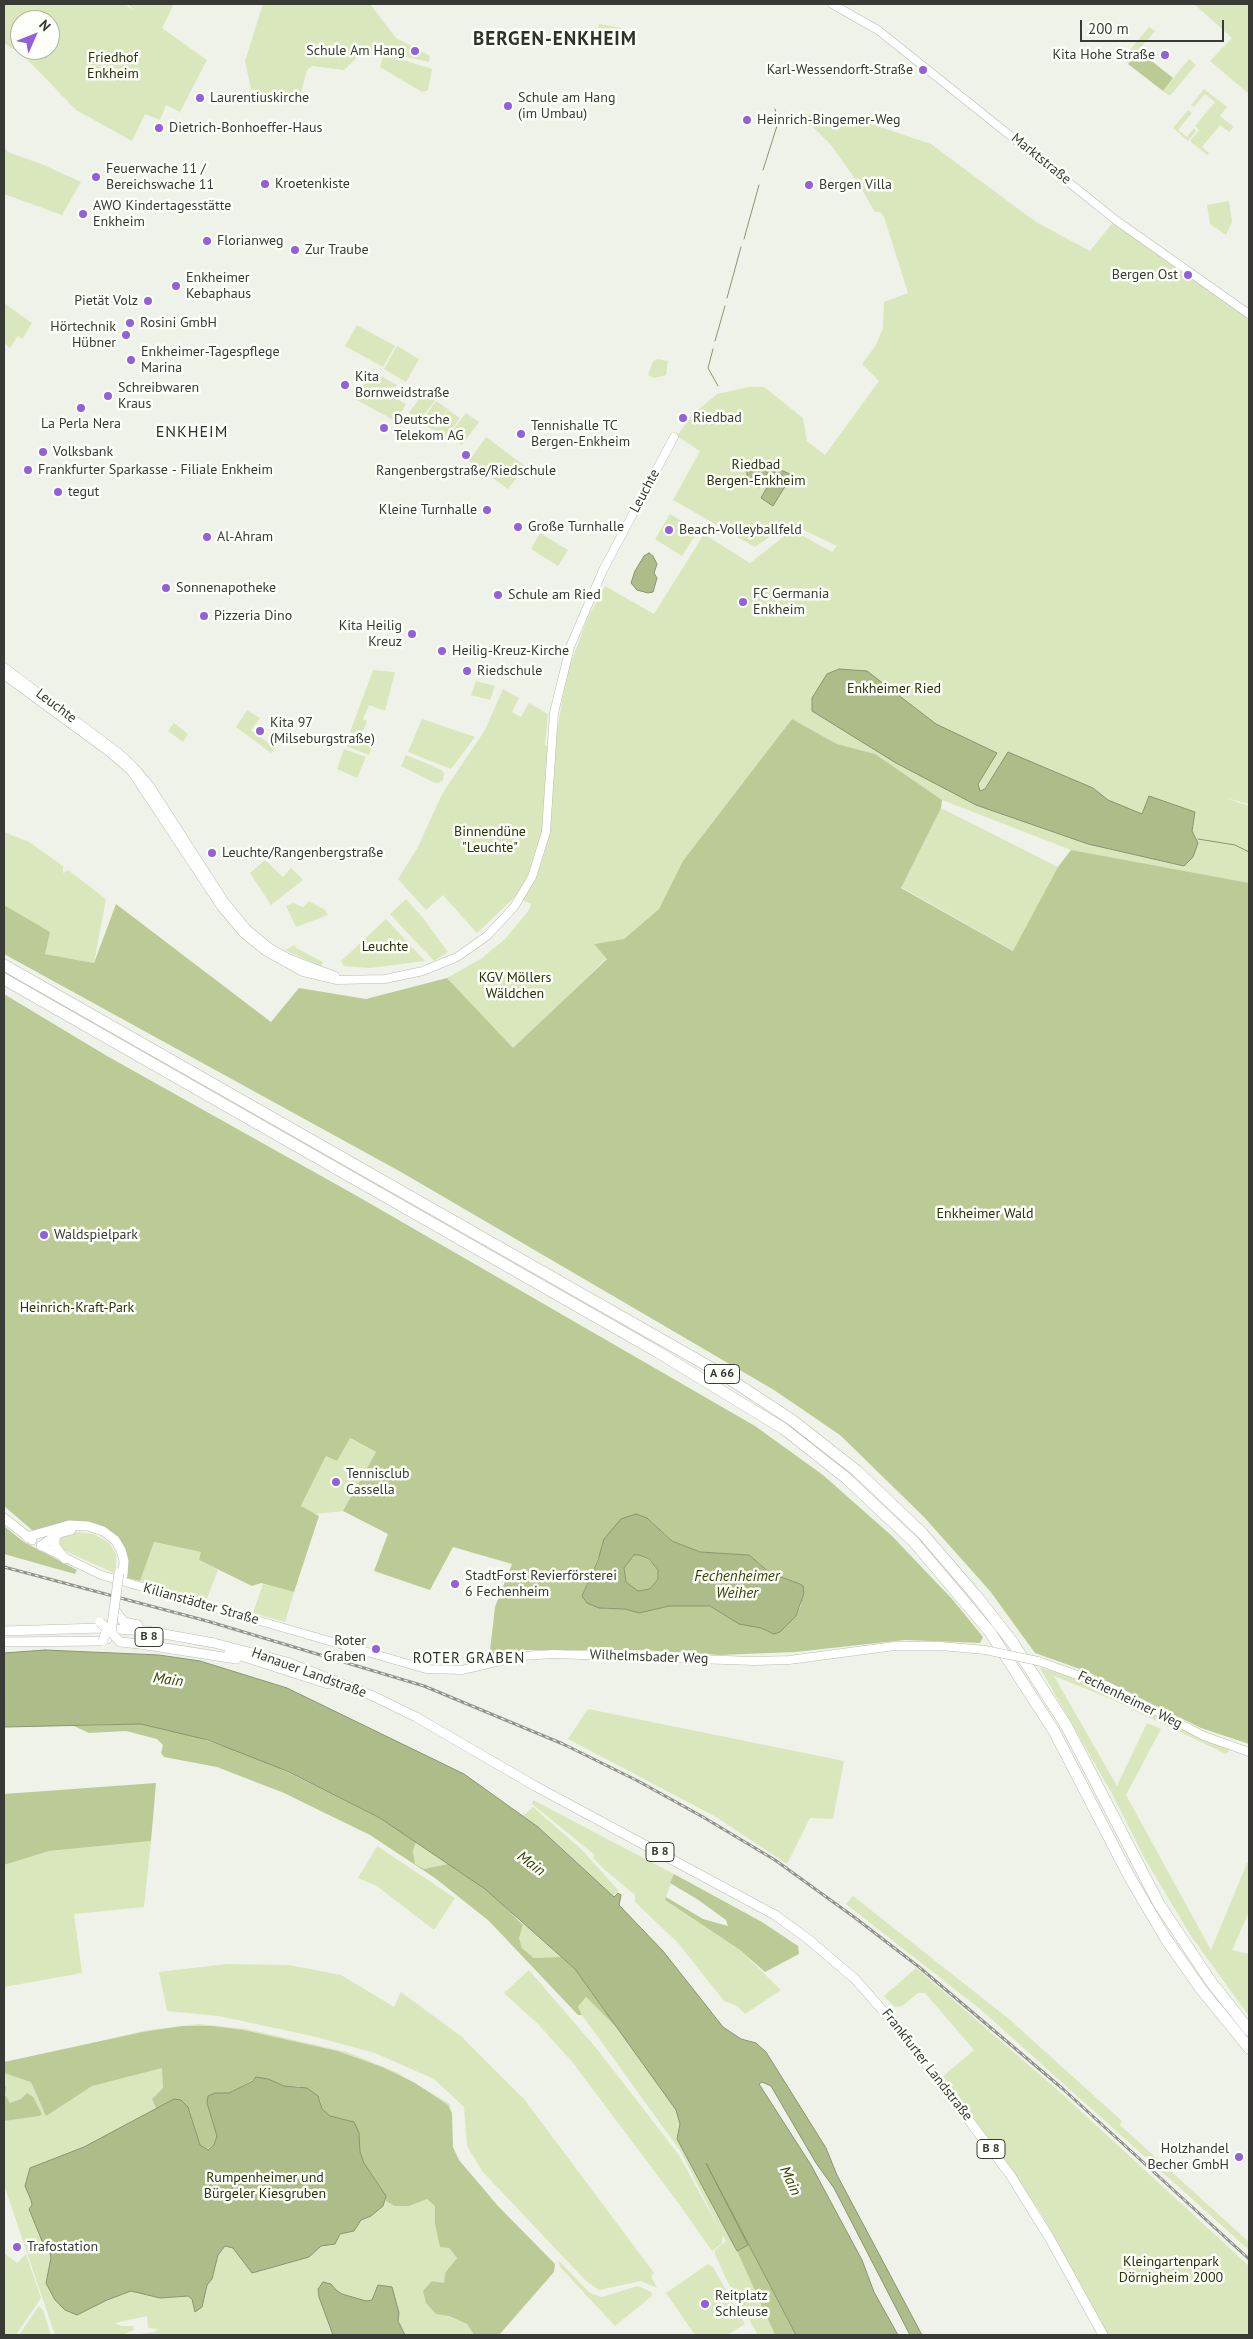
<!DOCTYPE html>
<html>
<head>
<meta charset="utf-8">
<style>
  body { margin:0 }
  #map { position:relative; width:1253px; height:2339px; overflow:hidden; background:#eff2e8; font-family:"PT Sans",sans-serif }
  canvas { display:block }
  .frame { position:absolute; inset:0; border:5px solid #383a36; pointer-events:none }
  .north { position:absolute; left:10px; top:10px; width:50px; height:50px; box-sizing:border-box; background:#fdfff9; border:1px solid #aeb0ab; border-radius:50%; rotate:46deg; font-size:14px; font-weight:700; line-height:20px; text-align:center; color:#383a36 }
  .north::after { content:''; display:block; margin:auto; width:18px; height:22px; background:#9360d9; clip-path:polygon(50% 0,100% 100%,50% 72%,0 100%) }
  .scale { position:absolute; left:1080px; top:20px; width:144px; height:22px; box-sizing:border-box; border:2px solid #383a36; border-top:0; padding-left:6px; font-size:15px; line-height:18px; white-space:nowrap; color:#383a36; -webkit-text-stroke:4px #fdfff9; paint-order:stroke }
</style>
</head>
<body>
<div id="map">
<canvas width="1253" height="2339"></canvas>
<div class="frame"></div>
<div class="north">N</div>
<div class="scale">200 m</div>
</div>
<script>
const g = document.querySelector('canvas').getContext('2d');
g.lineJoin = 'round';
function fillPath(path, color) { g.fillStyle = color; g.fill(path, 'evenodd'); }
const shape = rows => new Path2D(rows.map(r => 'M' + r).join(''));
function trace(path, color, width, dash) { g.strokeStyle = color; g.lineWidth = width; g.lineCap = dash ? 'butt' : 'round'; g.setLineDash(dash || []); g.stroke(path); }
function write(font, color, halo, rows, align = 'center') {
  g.font = font + ' "PT Sans",sans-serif'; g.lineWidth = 5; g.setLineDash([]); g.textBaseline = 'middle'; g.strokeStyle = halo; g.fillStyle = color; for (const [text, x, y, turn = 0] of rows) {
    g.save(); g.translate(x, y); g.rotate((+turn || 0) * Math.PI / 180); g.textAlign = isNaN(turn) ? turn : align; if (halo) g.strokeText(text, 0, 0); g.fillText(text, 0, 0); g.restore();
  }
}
fillPath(shape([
  [4,4,125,4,134,11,128,4,174,4,162,28,207,60,180,112,166,105,160,120,145,114,132,141,76,110,24,56,4,43],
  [20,20,50,20,50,50,20,50],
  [263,4,370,4,396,38,430,56,429,62,375,50,361,53,344,70,312,66,307,70,298,104,251,89,245,61],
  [1194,4,1249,4,1249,94,1210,61,1232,38],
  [599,24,621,28,619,42,596,41],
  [1149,27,1155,31,1128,63,1123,58],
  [383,56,397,58,432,69,428,90,422,92,380,67],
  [1189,59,1196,65,1170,96,1163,91],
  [1204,89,1227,107,1220,116,1234,127,1229,132,1220,125,1202,147,1209,153,1207,155,1190,141,1199,130,1195,126,1215,102,1205,94,1194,107,1191,105],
  [1188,110,1192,113,1178,130,1187,137,1194,128,1196,131,1188,141,1173,128],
  [803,113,826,121,850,117,931,144,1036,222,1090,251,1114,221,1249,314,1249,804,1226,798,1249,806,1249,903,1102,856,1071,850,942,800,871,753,837,744,792,719,669,891,659,909,624,939,594,944,607,958,513,1049,447,978,482,958,505,939,529,910,531,904,515,897,477,933,443,895,426,910,398,879,418,847,442,794,485,730,503,689,519,698,512,712,521,717,529,703,548,714,545,745,554,749,567,673,588,617,605,586,654,614,704,534,750,563,792,530,832,552,837,546,789,523,755,547,673,500,700,451,677,436,692,415,717,394,749,387,764,387,803,418,807,441,825,455,879,381,862,364,876,345,883,328,884,302,908,293,884,217,880,212,875,212,858,183,831,145,801,115],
  [4,147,8,152,44,165,81,182,62,215,4,194],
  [1229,201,1232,222,1226,235,1210,224,1207,205],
  [4,303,32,323,22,339,18,336,10,348,4,343],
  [357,325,395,346,383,367,345,346],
  [397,346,419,359,406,382,384,369],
  [658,359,668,361,666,375,655,378,648,375,653,361],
  [372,371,397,385,390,395,406,404,397,422,355,399],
  [424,392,435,400,420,421,409,413],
  [436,401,448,409,433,430,421,422],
  [448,410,460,418,445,439,433,431],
  [466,413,479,422,462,445,449,435],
  [486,437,525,466,508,489,469,461],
  [670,514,698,531,682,556,655,539],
  [540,533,568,550,558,566,531,549],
  [373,670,395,672,385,711,369,705,363,719,367,721,361,736,350,732],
  [476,681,495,686,490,700,471,695],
  [247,710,260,718,251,730,275,748,271,753,236,727],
  [422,719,475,737,451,769,408,752],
  [174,723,188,734,183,742,168,731],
  [350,736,373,745,369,755,346,746],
  [344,749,366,757,357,778,337,769],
  [406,755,442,770,444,774,443,780,438,783,435,783,401,766],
  [941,808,1058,867,1014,951,901,887],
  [4,832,29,842,63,866,63,873,68,870,106,899,94,963,45,954,49,932,4,905],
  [265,860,283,877,291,868,303,880,271,905,250,873],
  [406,899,423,918,448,952,434,961,390,914],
  [309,901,325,910,328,915,296,927,286,906,293,903,303,907],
  [386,919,425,961,370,968,344,966,341,961],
  [295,945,296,948,323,962,321,967,285,950],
  [349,1438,376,1452,347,1507,343,1511,315,1514,301,1507,326,1456,337,1461],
  [68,1531,94,1534,109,1543,116,1554,116,1574,61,1549,57,1539],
  [153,1542,202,1552,199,1560,218,1570,206,1601,140,1581],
  [263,1584,294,1592,285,1622,253,1613],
  [1040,1668,1054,1671,1097,1686,1174,1725,1230,1750,1226,1754,1111,1699,1054,1676,1117,1786,1147,1723,1161,1729,1126,1795,1211,1950,1247,1863,1249,1863,1249,1912,1232,1950,1249,1954,1249,2016,1191,1936,1145,1859,1111,1792],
  [588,1709,844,1761,833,1819,810,1818,787,1864,716,1817,568,1739],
  [533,1800,674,1874,665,1900,740,1950,781,1990,745,2014,737,2006,724,2001,678,1943,635,1902,635,1895,605,1870,593,1858,595,1855,532,1804],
  [533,1807,581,1849,619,1891,613,1896,538,1827,523,1816],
  [151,1841,144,1907,74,1914,82,1973,4,1987,4,1865,49,1851],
  [416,1842,448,1864,424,1869,415,1864,413,1851],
  [377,1846,455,1898,434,1930,377,1886,358,1878],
  [853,1896,1009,2019,1122,2121,1120,2125,1249,2242,1249,2250,980,2009,846,1904],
  [519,1919,561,1957,534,1958,522,1948,519,1938,523,1925],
  [226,1964,289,1965,341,1975,394,2007,401,1992,462,2037,524,2099,654,2273,651,2276,657,2288,641,2281,599,2290,586,2281,482,2171,467,2146,464,2107,434,2079,375,2053,312,2036,219,2016,167,2011,159,1972],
  [916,1968,1060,2092,1249,2266,1249,2335,1108,2335,1039,2210,943,2076,974,2050,925,1993,918,1993,902,2006,895,2007,884,1996],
  [529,1970,597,2049,679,2155,721,2232,681,2152,582,2015,578,2008,586,1997,619,2030,676,2110,680,2124,677,2139,737,2251,775,2335,758,2335,727,2281,715,2254,715,2250,726,2241,723,2235,722,2243,712,2251,679,2204,573,2063,539,2025,504,1993],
  [198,2024,246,2029,347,2052,396,2072,450,2104,452,2150,449,2248,457,2258,445,2273,444,2283,432,2281,449,2316,467,2324,474,2335,133,2335,154,2332,158,2329,148,2328,147,2316,115,2323,121,2326,133,2326,134,2330,122,2335,55,2335,4,2185,4,2063,148,2030],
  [4,2253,17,2263,26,2254,41,2298,16,2335,4,2335],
  [558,2260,590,2293,602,2297,638,2286,651,2292,652,2296,615,2326,560,2267],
  [708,2264,713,2267,745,2324,727,2335,695,2335,666,2293],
  [39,2306,43,2310,51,2335,19,2335]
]), '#dae7bc');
fillPath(shape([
  [1139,51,1173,78,1163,91,1128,64],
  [792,719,837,744,875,754,942,800,941,808,901,888,1013,951,1058,867,1071,850,1249,883,1249,1744,1201,1728,1088,1672,1035,1653,990,1591,924,1517,840,1435,774,1390,401,1172,4,954,4,905,50,932,45,954,94,963,116,904,271,1022,299,988,366,999,447,978,513,1048,607,959,594,944,624,939,659,909,683,861],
  [4,994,107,1056,357,1196,755,1426,823,1475,892,1536,953,1600,983,1637,980,1643,905,1640,795,1652,720,1655,642,1650,524,1650,489,1659,495,1607,512,1564,453,1547,430,1590,374,1571,388,1534,343,1511,376,1452,350,1438,337,1461,326,1456,301,1506,319,1516,294,1592,261,1583,252,1586,199,1560,201,1552,154,1542,140,1581,127,1578,128,1557,118,1539,65,1522,37,1531,32,1530,4,1506],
  [647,1518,672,1541,700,1552,749,1555,770,1573,800,1584,801,1605,796,1616,780,1632,771,1633,761,1628,736,1622,710,1606,669,1606,639,1613,625,1609,605,1609,583,1593,599,1556],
  [4,1526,24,1542,77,1570,75,1574,4,1554],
  [634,1555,639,1555,649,1560,658,1570,658,1579,650,1589,638,1591,626,1582,624,1568],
  [141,1724,184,1733,259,1758,380,1818,416,1842,413,1851,415,1864,424,1869,448,1864,485,1889,502,1904,523,1925,519,1938,522,1948,534,1958,561,1957,575,1969,619,2030,586,1997,578,2007,582,2015,578,2015,489,1921,435,1878,370,1835,284,1793,217,1767,164,1757,161,1753,163,1745,157,1739,126,1731,89,1733,74,1726],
  [156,1783,151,1841,49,1851,4,1865,4,1794],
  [674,1874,762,1922,798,1946,799,1954,765,1972,740,1950,665,1900,666,1897,703,1919,728,1926,726,1920,697,1899,670,1883],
  [183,2026,213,2026,243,2030,337,2051,382,2067,415,2083,448,2105,452,2113,453,2147,459,2160,498,2206,555,2264,554,2272,499,2335,474,2335,467,2324,449,2316,436,2314,426,2303,423,2291,432,2281,444,2283,445,2273,457,2258,449,2248,440,2247,435,2224,435,2206,427,2199,409,2206,395,2206,386,2201,385,2194,364,2163,360,2152,359,2133,352,2121,330,2116,322,2109,320,2099,299,2086,284,2086,258,2077,229,2093,219,2093,207,2104,217,2136,214,2145,206,2149,200,2145,190,2111,181,2100,174,2099,157,2110,152,2099,163,2088,162,2068,92,2086,46,2116,31,2082,4,2073,4,2062,143,2032],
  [4,2085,6,2087,5,2095,10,2103,21,2099,27,2093,33,2097,42,2114,39,2116,4,2121],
  [718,2188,719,2188,796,2335,775,2335,737,2251,747,2245]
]), '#bcca96');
const water = shape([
  [763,462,792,475,773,506,761,498,775,473,769,470,759,488,747,480,747,471,763,462],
  [649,553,653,556,657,564,654,573,657,578,653,592,648,593,637,590,631,583,635,571,644,556,649,553],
  [839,669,867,671,936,724,997,753,978,784,980,791,985,789,1008,752,1093,788,1108,800,1142,814,1149,796,1195,812,1192,831,1198,843,1193,857,1184,866,1088,844,976,805,896,763,812,711,812,698,827,674,839,669],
  [636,1514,647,1518,672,1541,700,1552,749,1555,770,1573,800,1584,803,1586,804,1593,796,1616,780,1632,774,1634,761,1628,739,1624,710,1606,669,1606,639,1613,625,1609,599,1608,587,1603,582,1596,598,1560,604,1539,621,1519,636,1514],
  [634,1555,639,1555,649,1559,658,1570,658,1579,650,1589,638,1591,626,1582,624,1568,634,1555],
  [45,1650,159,1655,200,1661,287,1688,464,1774,538,1827,614,1897,618,1893,621,1895,619,1905,663,1951,723,2027,741,2039,756,2043,766,2052,826,2148,837,2175,922,2335,910,2335,834,2188,816,2163,771,2086,762,2082,759,2084,811,2165,862,2260,874,2292,898,2335,796,2335,706,2163,748,2245,737,2251,677,2139,680,2124,676,2110,575,1969,485,1889,380,1818,287,1771,208,1740,141,1724,4,1727,4,1653,45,1650],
  [256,2077,268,2079,284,2086,307,2088,318,2096,322,2109,330,2116,354,2122,359,2133,360,2152,364,2163,386,2196,383,2206,371,2216,361,2220,354,2231,340,2234,335,2244,321,2246,309,2257,252,2273,233,2248,225,2246,218,2255,212,2279,207,2285,202,2307,195,2312,192,2299,188,2296,160,2298,131,2291,107,2300,77,2315,65,2310,55,2300,46,2283,51,2258,49,2248,42,2241,29,2209,32,2205,31,2200,25,2186,30,2168,84,2147,174,2099,181,2100,188,2107,200,2145,208,2150,214,2145,217,2136,207,2103,208,2096,215,2093,229,2093,253,2081,256,2077],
  [323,2282,331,2284,336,2290,342,2294,366,2301,372,2300,378,2285,392,2287,399,2313,398,2321,405,2335,333,2335,319,2297,318,2289,323,2282]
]);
fillPath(water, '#adbc88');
trace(water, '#8a956f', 1);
trace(shape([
  [775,109,776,113],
  [763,170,777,126],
  [744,239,759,185],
  [727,298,741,247],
  [715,341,725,306],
  [713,349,708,368,718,386],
  [1198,839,1235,845,1249,852]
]), '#8a956f', 1);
const minor = shape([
  [832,4,878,30,1117,221,1249,314],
  [4,667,119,753,134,767,150,786,224,901,247,929,270,948,290,959,335,976],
  [4,675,109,752,131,771,222,908,244,934,265,951,303,972,337,980,385,979,423,971,457,957,487,936,514,907,532,877,546,832,554,713,570,647,603,570,674,437],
  [41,1546,101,1575,426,1669,462,1670,522,1656,553,1654,754,1661,789,1660,895,1646,941,1646,985,1650],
  [1038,1661,1108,1686,1204,1736,1249,1752]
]);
const major = shape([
  [4,1518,32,1540],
  [55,1536,55,1546,65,1559],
  [27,1537,69,1525,88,1526,103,1531,115,1540,121,1550,124,1561,123,1575],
  [41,1546,60,1533,71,1530],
  [117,1613,124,1622,138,1625],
  [4,1631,100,1628,147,1631,214,1643,287,1662,373,1696,416,1717,535,1786,775,1915,808,1939,855,1979,905,2036,1011,2176,1049,2237,1103,2335],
  [4,1642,100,1641,107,1639],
  [140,1644,236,1659],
  [229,1652,328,1684]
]);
const highway = shape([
  [4,965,722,1374,792,1420,857,1471,922,1533,978,1598,1013,1643,1066,1725,1159,1904,1211,1982,1249,2030],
  [4,979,656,1351,784,1429,846,1478,914,1542,990,1632,1054,1731,1129,1876,1166,1939,1201,1989,1249,2048]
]);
trace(minor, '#babdb3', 9);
trace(major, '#babdb3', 10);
trace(highway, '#babdb3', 12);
trace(minor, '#fff', 8);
trace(major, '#fff', 9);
trace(highway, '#fff', 11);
const rail = shape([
  [4,1567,207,1621,424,1686,563,1744,638,1781,703,1817,775,1860,854,1917,919,1967,1063,2089,1249,2259]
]);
trace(rail, '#91938d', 3);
trace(rail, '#fdfff9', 1, [4]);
const minorBridge = shape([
  [985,1650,1038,1661]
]);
const majorBridge = shape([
  [119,1573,111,1632,120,1642,140,1644],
  [100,1622,107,1629,103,1641]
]);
trace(minorBridge, '#babdb3', 9, []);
trace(majorBridge, '#babdb3', 10, []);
trace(minorBridge, '#fff', 8);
trace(majorBridge, '#fff', 9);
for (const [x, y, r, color] of [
  [415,51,5,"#9360d9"],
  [1165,55,5,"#9360d9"],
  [923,70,5,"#9360d9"],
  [200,98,5,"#9360d9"],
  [508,106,5,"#9360d9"],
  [747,120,5,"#9360d9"],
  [159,128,5,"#9360d9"],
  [96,177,5,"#9360d9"],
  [265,184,5,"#9360d9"],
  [809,185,5,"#9360d9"],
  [83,214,5,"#9360d9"],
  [207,241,5,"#9360d9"],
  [295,250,5,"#9360d9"],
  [1188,275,5,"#9360d9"],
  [176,286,5,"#9360d9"],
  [148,301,5,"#9360d9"],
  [130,323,5,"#9360d9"],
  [126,335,5,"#9360d9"],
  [131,360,5,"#9360d9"],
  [345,385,5,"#9360d9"],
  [108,396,5,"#9360d9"],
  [81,408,5,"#9360d9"],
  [683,418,5,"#9360d9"],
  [384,428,5,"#9360d9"],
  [521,434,5,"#9360d9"],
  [43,452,5,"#9360d9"],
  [466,455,5,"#9360d9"],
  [28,470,5,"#9360d9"],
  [58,492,5,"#9360d9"],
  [487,510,5,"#9360d9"],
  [518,527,5,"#9360d9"],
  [669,530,5,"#9360d9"],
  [207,537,5,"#9360d9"],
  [166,588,5,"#9360d9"],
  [498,595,5,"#9360d9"],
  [743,602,5,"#9360d9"],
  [204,616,5,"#9360d9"],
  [412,634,5,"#9360d9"],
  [442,651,5,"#9360d9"],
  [467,671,5,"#9360d9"],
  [260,731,5,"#9360d9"],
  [212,853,5,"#9360d9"],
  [44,1235,5,"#9360d9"],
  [336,1482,5,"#9360d9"],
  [455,1584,5,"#9360d9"],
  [376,1649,5,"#9360d9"],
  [1239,2157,5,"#9360d9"],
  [17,2247,5,"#9360d9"],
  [705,2304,5,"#9360d9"]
]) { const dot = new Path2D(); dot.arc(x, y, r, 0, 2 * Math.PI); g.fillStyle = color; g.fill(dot); trace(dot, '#fdfff9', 2); }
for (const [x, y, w] of [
  [722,1374,35],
  [149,1637,28],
  [660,1852,28],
  [991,2149,28]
]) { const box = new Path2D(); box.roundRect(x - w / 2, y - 9.5, w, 19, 4); g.fillStyle = '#fdfff9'; g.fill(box); trace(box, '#383a36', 1); }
write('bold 12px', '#383a36', null, [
  ["A 66",722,1374],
  ["B 8",149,1637],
  ["B 8",660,1852],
  ["B 8",991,2149]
]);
write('14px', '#383a36', '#fdfff9', [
  ["Schule Am Hang",405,51,"right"],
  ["Kita Hohe Straße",1155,55,"right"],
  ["Karl-Wessendorft-Straße",913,70,"right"],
  ["Laurentiuskirche",210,98],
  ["Schule am Hang",518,98],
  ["(im Umbau)",518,114],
  ["Heinrich-Bingemer-Weg",757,120],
  ["Dietrich-Bonhoeffer-Haus",169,128],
  ["Feuerwache 11 /",106,169],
  ["Bereichswache 11",106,185],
  ["Kroetenkiste",275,184],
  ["Bergen Villa",819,185],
  ["AWO Kindertagesstätte",93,206],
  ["Enkheim",93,222],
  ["Florianweg",217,241],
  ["Zur Traube",305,250],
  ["Bergen Ost",1178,275,"right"],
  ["Enkheimer",186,278],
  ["Kebaphaus",186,294],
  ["Pietät Volz",138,301,"right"],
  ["Rosini GmbH",140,323],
  ["Hörtechnik",116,327,"right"],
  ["Hübner",116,343,"right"],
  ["Enkheimer-Tagespflege",141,352],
  ["Marina",141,368],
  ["Kita",355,377],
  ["Bornweidstraße",355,393],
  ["Schreibwaren",118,388],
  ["Kraus",118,404],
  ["Riedbad",693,418],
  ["Deutsche",394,420],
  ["Telekom AG",394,436],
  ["La Perla Nera",81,424,"center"],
  ["Tennishalle TC",531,426],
  ["Bergen-Enkheim",531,442],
  ["Volksbank",53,452],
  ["Frankfurter Sparkasse - Filiale Enkheim",38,470],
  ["Rangenbergstraße/Riedschule",466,471,"center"],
  ["tegut",68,492],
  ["Kleine Turnhalle",477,510,"right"],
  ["Große Turnhalle",528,527],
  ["Beach-Volleyballfeld",679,530],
  ["Al-Ahram",217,537],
  ["Sonnenapotheke",176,588],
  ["FC Germania",753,594],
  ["Enkheim",753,610],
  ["Schule am Ried",508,595],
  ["Pizzeria Dino",214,616],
  ["Kita Heilig",402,626,"right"],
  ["Kreuz",402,642,"right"],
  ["Heilig-Kreuz-Kirche",452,651],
  ["Riedschule",477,671],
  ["Kita 97",270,723],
  ["(Milseburgstraße)",270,739],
  ["Leuchte/Rangenbergstraße",222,853],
  ["Waldspielpark",54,1235],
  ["Tennisclub",346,1474],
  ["Cassella",346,1490],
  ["StadtForst Revierförsterei",465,1576],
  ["6 Fechenheim",465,1592],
  ["Roter",366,1641,"right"],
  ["Graben",366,1657,"right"],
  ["Holzhandel",1229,2149,"right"],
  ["Becher GmbH",1229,2165,"right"],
  ["Trafostation",27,2247],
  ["Reitplatz",715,2296],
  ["Schleuse",715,2312]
], 'left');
write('14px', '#2a330a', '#fdfff9', [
  ["Friedhof",113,58],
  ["Enkheim",113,74],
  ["Riedbad",756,465],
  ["Bergen-Enkheim",756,481],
  ["Enkheimer Ried",894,689],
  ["Binnendüne",490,832],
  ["\"Leuchte\"",490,848],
  ["Leuchte",385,947],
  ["KGV Möllers",515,978],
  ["Wäldchen",515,994],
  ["Enkheimer Wald",985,1214],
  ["Heinrich-Kraft-Park",77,1308],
  ["Rumpenheimer und",265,2178],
  ["Bürgeler Kiesgruben",265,2194],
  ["Kleingartenpark",1171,2262],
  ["Dörnigheim 2000",1171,2278]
]);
write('14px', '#383a36', '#fdfff9', [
  ["Marktstraße",1041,159,39],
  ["Leuchte",645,491,-62],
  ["Leuchte",56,706,37],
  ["Kilianstädter Straße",201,1604,16],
  ["Wilhelmsbader Weg",649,1657,2],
  ["Hanauer Landstraße",309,1673,20],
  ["Fechenheimer Weg",1130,1700,26],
  ["Frankfurter Landstraße",927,2065,52]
]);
write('italic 15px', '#364204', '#fdfff9', [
  ["Fechenheimer",737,1577],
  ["Weiher",737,1594],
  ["Main",168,1680,8],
  ["Main",531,1864,37],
  ["Main",790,2181,65]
]);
g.letterSpacing = '1px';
write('15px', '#2f322a', '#fdfff9', [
  ["ROTER GRABEN",469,1659]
]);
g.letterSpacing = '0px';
g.letterSpacing = '1px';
write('16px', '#2f322a', '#fdfff9', [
  ["ENKHEIM",192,432]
]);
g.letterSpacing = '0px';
g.letterSpacing = '1px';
write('bold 19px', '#2f322a', '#fdfff9', [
  ["BERGEN-ENKHEIM",555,40]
]);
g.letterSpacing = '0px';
</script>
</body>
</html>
